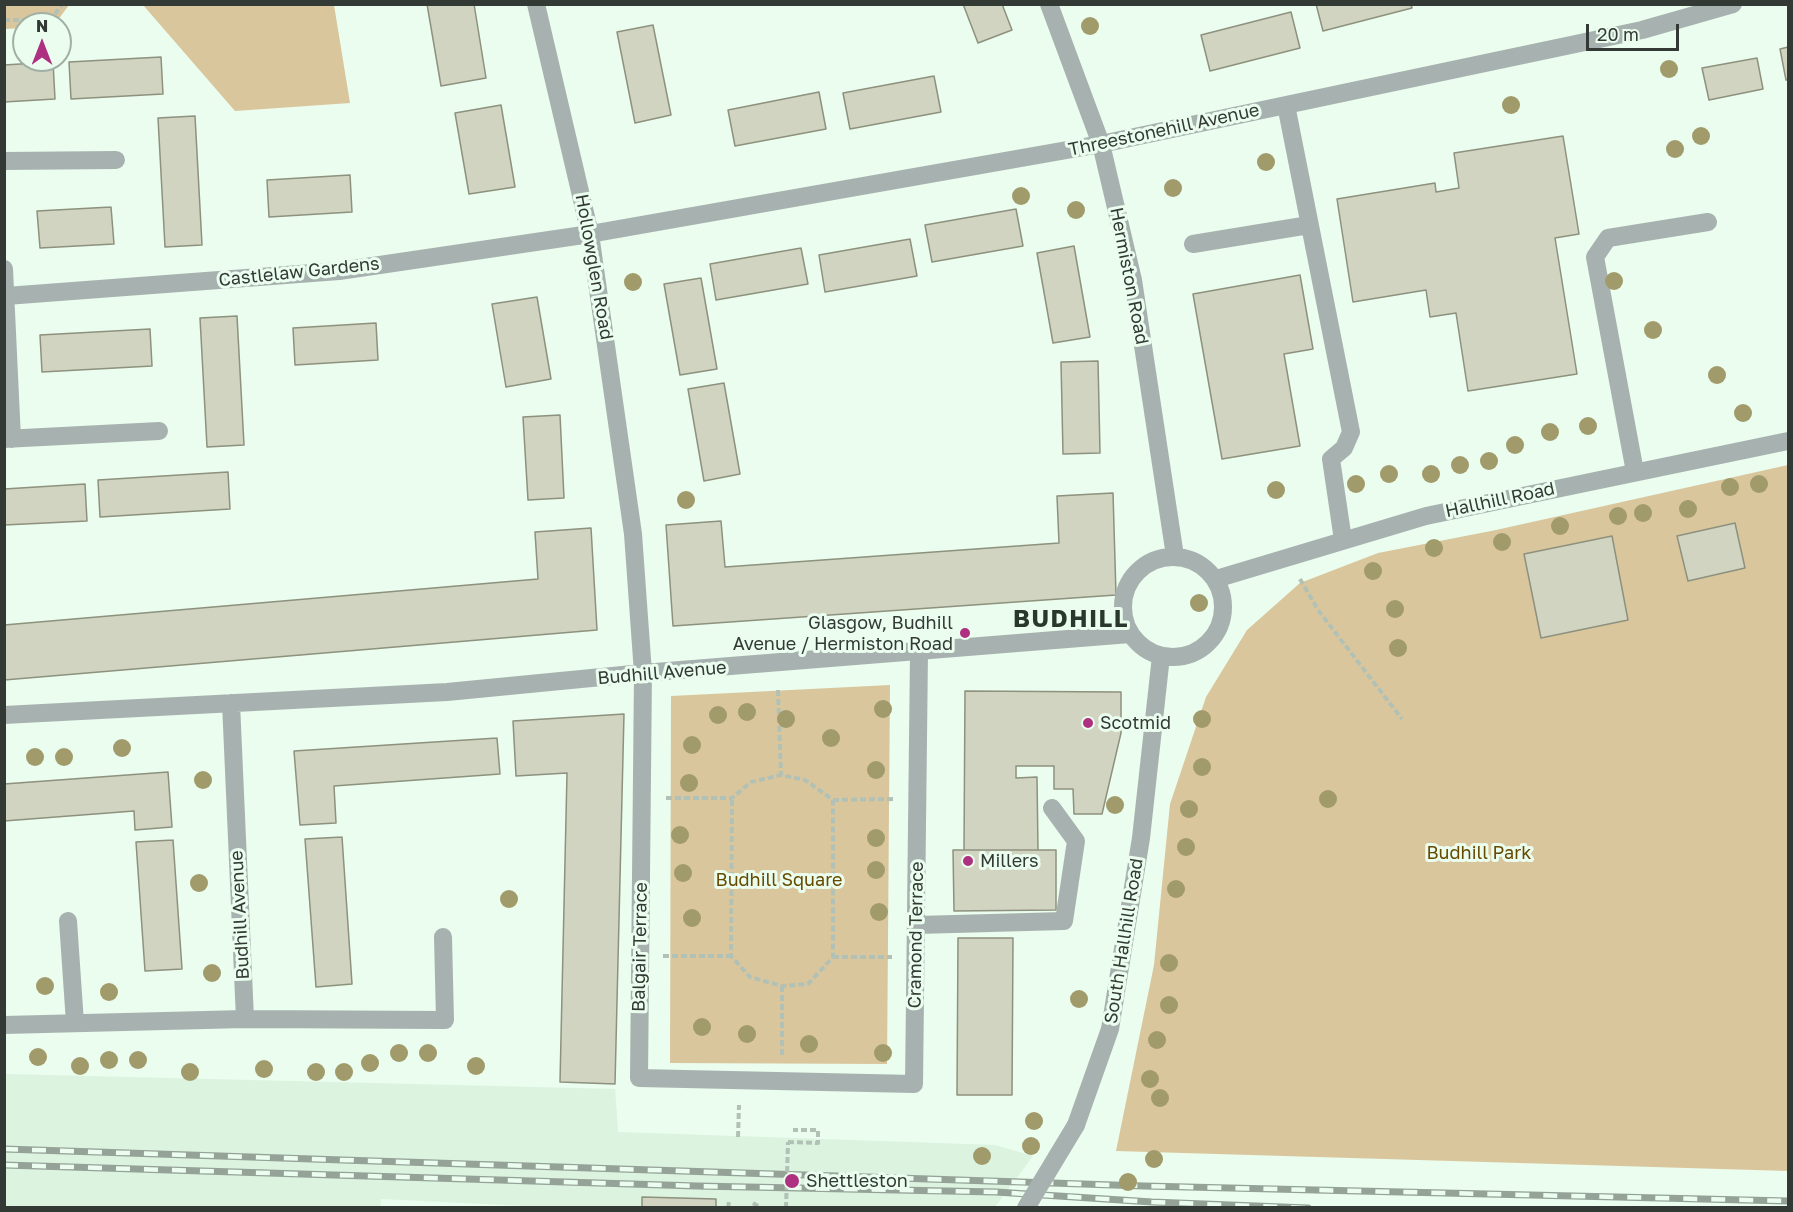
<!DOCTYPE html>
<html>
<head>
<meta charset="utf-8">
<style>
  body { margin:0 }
  #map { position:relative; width:1793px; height:1212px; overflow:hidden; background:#eafdee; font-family:"Golos Text",sans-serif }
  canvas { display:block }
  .frame { position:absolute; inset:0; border:6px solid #333a35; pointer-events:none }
  .north { position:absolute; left:12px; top:12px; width:60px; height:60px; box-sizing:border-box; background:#eafdee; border:2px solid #a1afa4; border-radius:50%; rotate:0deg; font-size:16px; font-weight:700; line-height:24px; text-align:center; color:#333a35 }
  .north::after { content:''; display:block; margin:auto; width:21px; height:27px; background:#ad3081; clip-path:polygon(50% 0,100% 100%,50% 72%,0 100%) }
  .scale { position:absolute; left:1586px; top:24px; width:93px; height:27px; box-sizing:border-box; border:3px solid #333a35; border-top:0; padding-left:8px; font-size:18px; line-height:21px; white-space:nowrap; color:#333a35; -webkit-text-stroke:4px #eafdee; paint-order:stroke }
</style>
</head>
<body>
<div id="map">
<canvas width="1793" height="1212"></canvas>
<div class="frame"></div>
<div class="north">N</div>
<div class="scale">20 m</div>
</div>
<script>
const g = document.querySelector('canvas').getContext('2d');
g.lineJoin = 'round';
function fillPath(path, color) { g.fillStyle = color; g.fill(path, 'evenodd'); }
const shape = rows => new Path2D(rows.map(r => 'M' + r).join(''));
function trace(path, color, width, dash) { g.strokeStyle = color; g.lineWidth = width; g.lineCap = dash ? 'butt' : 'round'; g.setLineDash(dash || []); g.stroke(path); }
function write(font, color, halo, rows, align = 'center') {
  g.font = font + ' "Golos Text",sans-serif'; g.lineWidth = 6; g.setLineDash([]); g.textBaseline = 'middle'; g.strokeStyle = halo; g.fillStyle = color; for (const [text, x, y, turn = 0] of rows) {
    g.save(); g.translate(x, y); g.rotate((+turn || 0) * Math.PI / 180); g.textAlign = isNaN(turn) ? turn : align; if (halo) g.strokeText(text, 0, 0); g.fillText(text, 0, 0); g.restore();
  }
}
fillPath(shape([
  [5,1074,615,1089,618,1132,995,1145,1033,1156,994,1208,567,1208,381,1199,380,1208,5,1208]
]), '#dbf3df');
fillPath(shape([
  [5,4,69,4,69,5,55,24,24,24,24,28,5,29],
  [143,5,334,5,350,103,235,111],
  [1788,465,1788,1171,1116,1151,1154,965,1170,804,1206,697,1247,630,1300,583,1378,553,1496,530],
  [890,685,887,1064,670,1063,671,696]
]), '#dac69d');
const building = shape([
  [427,4,474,4,486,78,441,86,427,4],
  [963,4,1002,4,1012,30,978,43,963,4],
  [1316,4,1411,4,1412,8,1323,31,1316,4],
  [1291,12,1300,48,1210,71,1201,35,1291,12],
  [653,25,671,115,635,123,617,32,653,25],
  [1788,47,1788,80,1786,80,1780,49,1788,47],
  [161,57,163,94,71,99,69,62,161,57],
  [1757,58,1763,89,1709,100,1702,68,1757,58],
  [53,62,55,99,4,102,4,65,53,62],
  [934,76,941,112,850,129,843,93,934,76],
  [819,92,826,129,735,146,728,110,819,92],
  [501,105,515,187,469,194,455,113,501,105],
  [195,116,202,245,165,247,158,118,195,116],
  [1563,136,1579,234,1555,238,1577,374,1468,391,1456,313,1430,317,1426,290,1353,302,1337,199,1435,183,1436,192,1459,188,1454,153,1563,136],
  [350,175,352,212,269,217,267,180,350,175],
  [111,207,114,244,40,248,37,211,111,207],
  [1016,209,1023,246,932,262,925,225,1016,209],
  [910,239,917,276,825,292,819,255,910,239],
  [1074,246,1090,337,1053,343,1037,253,1074,246],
  [801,248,808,284,716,300,710,264,801,248],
  [1300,275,1313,349,1284,354,1300,446,1222,459,1193,294,1300,275],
  [701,278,717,369,680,375,664,284,701,278],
  [537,297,551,379,506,387,492,304,537,297],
  [237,316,244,445,207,447,200,318,237,316],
  [376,323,378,360,295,365,293,328,376,323],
  [150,329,152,366,42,372,40,335,150,329],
  [1098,361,1100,453,1063,454,1061,362,1098,361],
  [724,383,740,474,704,481,688,389,724,383],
  [560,415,564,498,528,500,523,417,560,415],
  [228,472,230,509,100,517,98,480,228,472],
  [85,484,87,521,4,525,4,489,85,484],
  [1113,493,1116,595,673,626,666,525,721,521,725,567,1059,543,1057,496,1113,493],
  [1735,523,1745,568,1688,581,1677,536,1735,523],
  [591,528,597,630,4,680,4,625,538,579,535,532,591,528],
  [1612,536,1628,620,1541,638,1524,554,1612,536],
  [965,691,1121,692,1121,733,1102,814,1074,814,1073,789,1054,789,1054,766,1016,766,1016,778,1037,777,1038,850,964,850,965,691],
  [624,714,615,1084,560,1082,567,773,516,776,513,721,624,714],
  [497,738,500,774,334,786,336,823,300,825,294,751,497,738],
  [168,772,172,827,135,830,134,811,4,821,4,784,168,772],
  [342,837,352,984,316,987,305,839,342,837],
  [173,840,182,969,145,971,136,842,173,840],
  [953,850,1056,850,1056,910,954,911,953,850],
  [958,938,1013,938,1012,1095,957,1095,958,938],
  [642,1197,716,1199,716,1208,642,1208,642,1197]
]);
fillPath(building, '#d0d4c0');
trace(building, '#8d917e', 1.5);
trace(shape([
  [4,20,51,20,62,4],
  [1300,579,1318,610,1402,719],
  [778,690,781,775],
  [666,798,732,798,751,782,781,775,805,780,833,800,833,957,808,984,782,986,750,977,731,956,732,798],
  [833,800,895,799],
  [663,956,731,956],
  [833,957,892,957],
  [782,986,782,1058],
  [738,1137,739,1105],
  [788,1142,818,1143,818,1130,793,1130],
  [753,1203,761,1208],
  [728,1208,729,1202]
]), '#b2c1b5', 4, [6, 3]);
trace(shape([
  [536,4,590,234,633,534,643,673,639,1078,914,1084,919,653],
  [1049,4,1101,144,1133,280,1175,556],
  [1286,105,1351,432,1344,448,1331,459,1343,540],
  [4,161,116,160],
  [1193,244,1309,225],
  [4,269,12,439],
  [6,296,339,271,590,234,1101,144,1642,30,1733,4],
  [4,439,159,431],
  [1635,472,1595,257,1608,238,1708,222],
  '1123 607a50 50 0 1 1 100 0a50 50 0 1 1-100 0Z',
  [1216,579,1426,516,1788,441],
  [231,703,245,1019],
  [4,715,447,692,643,673,1130,634],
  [68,921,75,1023],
  [917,925,1064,921,1076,841,1052,808],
  [4,1025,245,1019,445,1020,443,937],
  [1076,1125,1110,1029,1141,838,1161,656]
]), '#a7b2b0', 18);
const rail = shape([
  [4,1149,1144,1186,1788,1201],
  [4,1165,697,1186,996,1192,1152,1202,1308,1208]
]);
trace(rail, '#94a297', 7);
trace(rail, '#eafdee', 4.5, [14]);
trace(shape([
  [786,1208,788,1142]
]), '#b2c1b5', 4, [6, 3]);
trace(shape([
  [1026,1208,1076,1125]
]), '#a7b2b0', 18);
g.fillStyle = '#a19b6b';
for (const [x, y] of [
  [1090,26],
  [1669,69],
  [1511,105],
  [1701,136],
  [1675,149],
  [1266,162],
  [1173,188],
  [1021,196],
  [1076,210],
  [1614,281],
  [633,282],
  [1653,330],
  [1717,375],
  [1743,413],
  [1588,426],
  [1550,432],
  [1515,445],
  [1489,461],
  [1460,465],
  [1389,474],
  [1431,474],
  [1356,484],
  [1759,484],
  [1730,487],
  [1276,490],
  [686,500],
  [1688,509],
  [1643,513],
  [1618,516],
  [1560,526],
  [1502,542],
  [1434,548],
  [1373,571],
  [1199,603],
  [1395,609],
  [1398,648],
  [883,709],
  [747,712],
  [718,715],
  [786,719],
  [1202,719],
  [831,738],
  [692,745],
  [122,748],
  [35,757],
  [64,757],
  [1202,767],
  [876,770],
  [203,780],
  [689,783],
  [1328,799],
  [1115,805],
  [1189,809],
  [680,835],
  [876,838],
  [1186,847],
  [876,870],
  [683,873],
  [199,883],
  [1176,889],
  [509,899],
  [879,912],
  [692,918],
  [1169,963],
  [212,973],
  [45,986],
  [109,992],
  [1079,999],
  [1169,1005],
  [702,1027],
  [747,1034],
  [1157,1040],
  [809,1044],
  [399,1053],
  [428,1053],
  [883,1053],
  [38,1057],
  [109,1060],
  [138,1060],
  [370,1063],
  [80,1066],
  [476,1066],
  [264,1069],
  [190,1072],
  [316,1072],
  [344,1072],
  [1150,1079],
  [1160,1098],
  [1034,1121],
  [1031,1146],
  [982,1156],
  [1154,1159],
  [1128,1182]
]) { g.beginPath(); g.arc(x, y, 9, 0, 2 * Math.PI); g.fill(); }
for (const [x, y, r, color] of [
  [965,633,6,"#ad3081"],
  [1088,723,6,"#ad3081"],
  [968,861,6,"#ad3081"],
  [792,1181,8,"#ad3081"]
]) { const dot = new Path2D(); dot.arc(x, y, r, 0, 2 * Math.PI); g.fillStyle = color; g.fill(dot); trace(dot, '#eafdee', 2); }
write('18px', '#333a35', '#eafdee', [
  ["Threestonehill Avenue",1164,130,-12],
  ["Hollowglen Road",594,267,80],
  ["Castlelaw Gardens",299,272,-6],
  ["Hermiston Road",1129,276,79],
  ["Hallhill Road",1500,500,-12],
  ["Budhill Avenue",662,673,-5],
  ["Budhill Avenue",240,915,-93],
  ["Cramond Terrace",916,935,-89],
  ["South Hallhill Road",1124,941,-81],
  ["Balgair Terrace",640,947,-89]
]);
write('18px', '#333a35', '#eafdee', [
  ["Glasgow, Budhill",953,623,"right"],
  ["Avenue / Hermiston Road",953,644,"right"],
  ["Scotmid",1100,723],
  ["Millers",980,861],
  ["Shettleston",806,1181]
], 'left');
write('18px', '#664a00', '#eafdee', [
  ["Budhill Park",1479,853],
  ["Budhill Square",779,880]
]);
g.letterSpacing = '1.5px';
write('bold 24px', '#29372c', '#eafdee', [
  ["BUDHILL",1071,619]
]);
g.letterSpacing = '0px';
</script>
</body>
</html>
